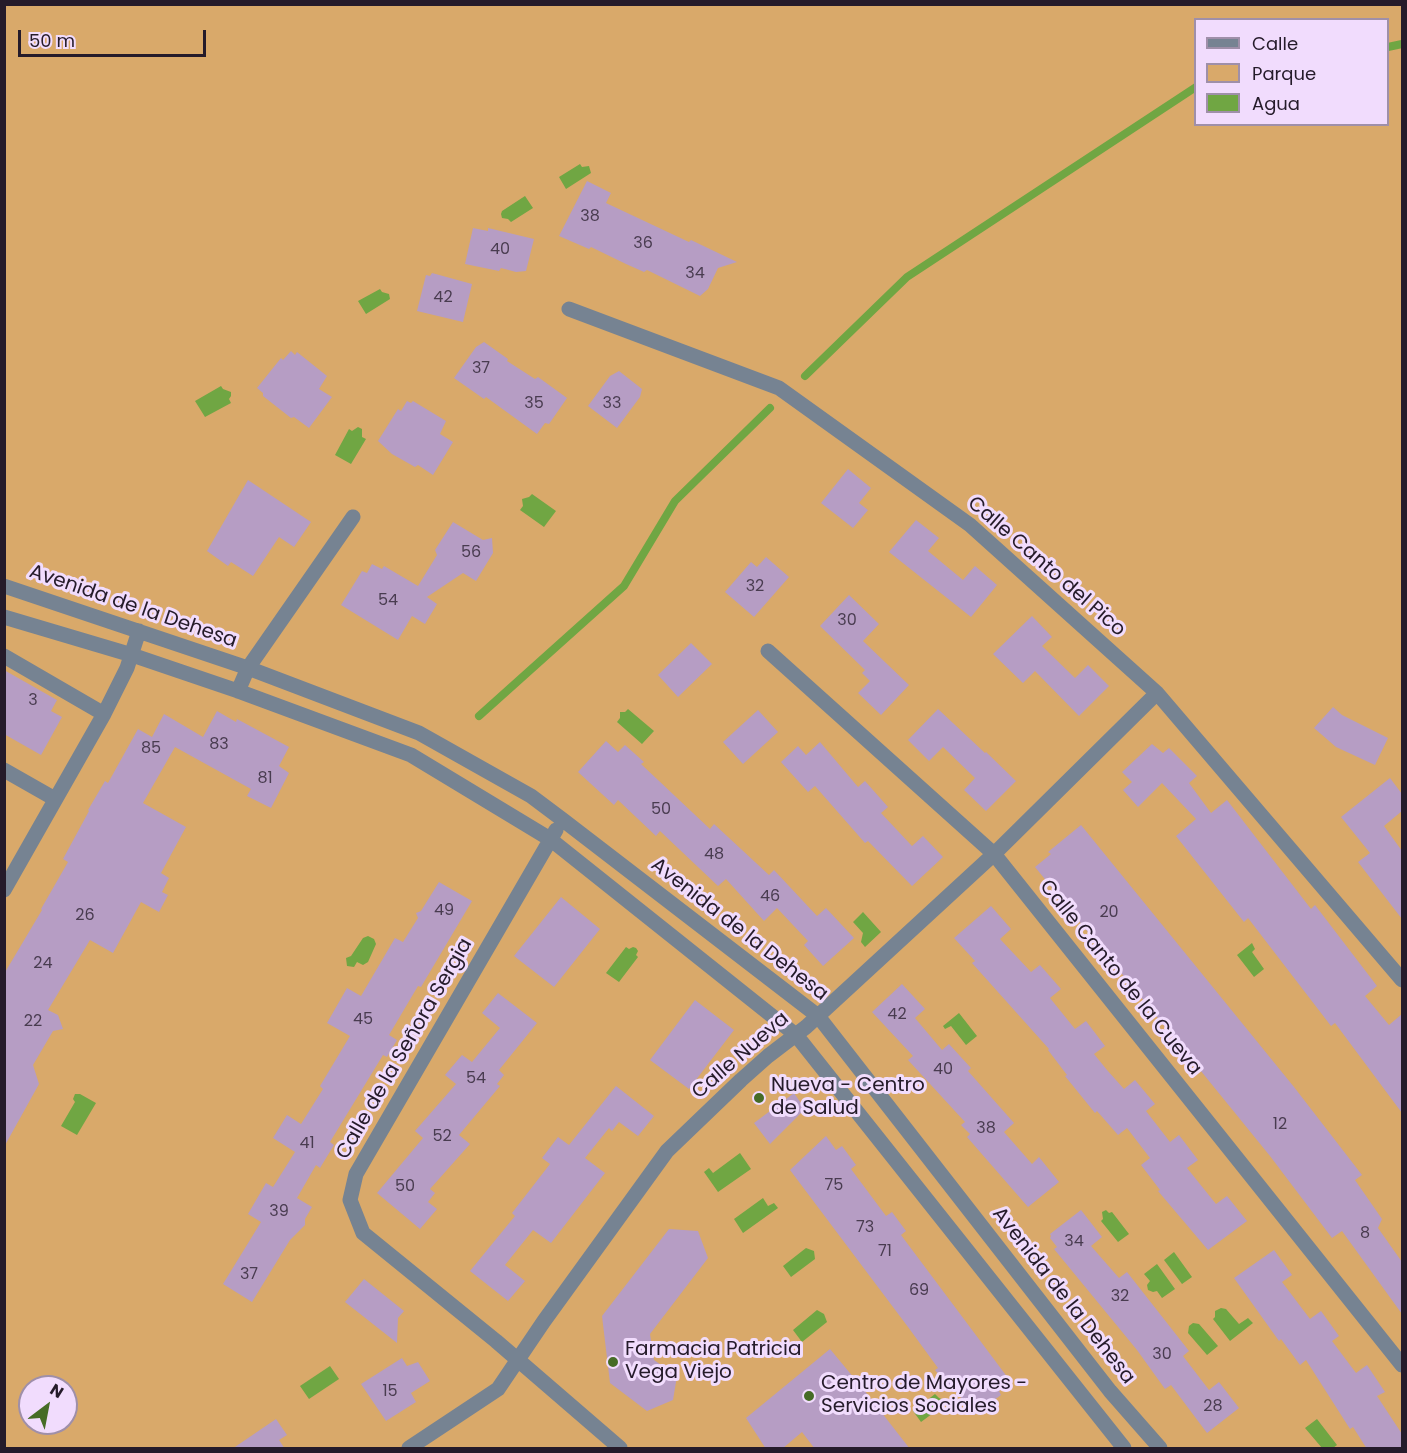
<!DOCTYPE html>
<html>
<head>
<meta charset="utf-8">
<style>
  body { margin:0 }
  #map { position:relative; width:1407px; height:1453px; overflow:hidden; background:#e6cdf5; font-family:Poppins,sans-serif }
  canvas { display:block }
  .frame { position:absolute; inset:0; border:6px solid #251b2a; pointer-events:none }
  .legend { position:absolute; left:1194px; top:18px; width:195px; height:108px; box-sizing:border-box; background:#f1dcfd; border:2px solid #9f8fa9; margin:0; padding:8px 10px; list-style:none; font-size:18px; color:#251b2a }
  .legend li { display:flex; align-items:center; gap:12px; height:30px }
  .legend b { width:30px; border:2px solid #9f8fa9 }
  .north { position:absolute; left:18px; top:1375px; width:60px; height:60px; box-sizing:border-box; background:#f1dcfd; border:2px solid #9f8fa9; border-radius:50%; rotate:32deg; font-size:16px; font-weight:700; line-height:24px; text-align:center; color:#251b2a }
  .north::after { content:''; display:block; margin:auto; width:21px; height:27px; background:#466c26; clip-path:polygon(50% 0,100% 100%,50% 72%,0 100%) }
  .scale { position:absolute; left:18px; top:30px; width:188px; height:27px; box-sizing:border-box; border:3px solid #251b2a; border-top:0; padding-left:8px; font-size:18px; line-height:21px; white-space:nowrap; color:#251b2a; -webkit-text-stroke:4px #f1dcfd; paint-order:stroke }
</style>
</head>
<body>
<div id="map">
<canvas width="1407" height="1453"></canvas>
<div class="frame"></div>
<ul class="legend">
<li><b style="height:8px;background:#768392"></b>Calle</li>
<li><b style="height:16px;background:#d9a96a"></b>Parque</li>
<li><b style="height:16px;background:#70a643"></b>Agua</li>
</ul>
<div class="north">N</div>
<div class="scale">50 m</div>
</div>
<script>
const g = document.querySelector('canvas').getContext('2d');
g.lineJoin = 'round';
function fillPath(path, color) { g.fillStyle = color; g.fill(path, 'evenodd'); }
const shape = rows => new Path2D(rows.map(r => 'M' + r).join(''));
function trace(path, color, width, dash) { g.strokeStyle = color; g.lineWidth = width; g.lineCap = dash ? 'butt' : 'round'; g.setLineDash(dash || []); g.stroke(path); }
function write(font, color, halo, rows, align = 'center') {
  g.font = font + ' Poppins,sans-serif'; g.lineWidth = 6; g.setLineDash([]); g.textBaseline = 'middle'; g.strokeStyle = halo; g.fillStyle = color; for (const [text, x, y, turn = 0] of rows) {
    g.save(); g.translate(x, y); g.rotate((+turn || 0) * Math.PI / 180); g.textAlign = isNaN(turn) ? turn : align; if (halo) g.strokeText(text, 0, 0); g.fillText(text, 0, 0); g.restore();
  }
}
fillPath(shape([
  [5,5,1402,5,1402,1448,5,1448],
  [1196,20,1388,20,1388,124,1196,124],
  [30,1387,66,1387,66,1423,30,1423]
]), '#d9a96a');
fillPath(shape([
  [580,164,582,167,589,166,591,173,566,189,559,177],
  [525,196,533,208,511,222,508,219,502,218,501,214,502,211],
  [380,289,382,292,389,294,390,299,366,314,358,301],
  [221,386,223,389,231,392,231,396,229,399,231,403,205,417,195,401],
  [358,427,362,429,362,437,366,439,351,464,335,455,349,429,352,431],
  [532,494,556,511,544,527,520,510,523,506,522,499,529,497],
  [628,709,654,731,642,744,617,722,620,718,620,712,625,712],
  [863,912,881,932,865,947,861,942,863,933,853,922],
  [368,936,374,939,376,944,368,962,363,965,357,962,354,967,347,966,346,958,351,956,363,938],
  [1252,943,1255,949,1252,952,1264,969,1254,977,1237,955],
  [626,947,629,949,633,947,636,948,638,951,636,955,638,957,619,982,606,973],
  [959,1013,977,1036,966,1045,951,1026,945,1029,943,1026],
  [75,1094,80,1094,96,1103,77,1135,61,1126,75,1102,73,1099],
  [740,1153,751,1169,718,1192,704,1172,709,1168,713,1173],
  [763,1198,768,1206,774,1203,778,1208,743,1233,734,1219],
  [1106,1210,1109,1213,1112,1212,1129,1234,1118,1242,1101,1221,1103,1219,1102,1212],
  [806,1248,814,1251,815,1259,791,1277,783,1266],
  [1174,1252,1192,1277,1182,1284,1164,1260],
  [1157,1264,1175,1289,1162,1298,1157,1291,1153,1292,1148,1290,1147,1285,1150,1281,1144,1274],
  [1221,1308,1226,1309,1239,1324,1248,1318,1253,1323,1230,1341,1213,1319,1215,1317,1215,1311],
  [817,1310,824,1314,827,1322,802,1342,793,1330],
  [1193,1323,1199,1324,1218,1346,1207,1355,1188,1333,1189,1326],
  [330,1366,339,1379,309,1399,300,1386],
  [935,1394,939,1398,946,1401,944,1405,921,1422,913,1411],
  [1317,1419,1337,1445,1333,1448,1322,1448,1305,1428]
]), '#70a643');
trace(shape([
  [1388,47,1402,44],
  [805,376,907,277,1196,87],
  [479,716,624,586,675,501,770,408]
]), '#70a643', 8);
fillPath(shape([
  [587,181,611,193,606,203,689,242,691,240,737,262,718,268,708,289,700,296,647,270,644,272,626,264,591,247,589,249,559,236],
  [473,228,488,231,488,228,534,239,526,271,516,272,501,268,499,271,465,264],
  [432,273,472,284,463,322,417,311,426,275,430,276],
  [484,342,508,359,507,361,535,379,538,377,567,398,549,424,545,423,537,434,486,397,484,399,454,378,476,347],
  [291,351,295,355,297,352,327,376,319,389,332,397,309,428,294,417,291,418,263,396,263,393,257,388,281,358,283,360],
  [619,371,642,389,640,397,617,428,588,406,610,376],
  [407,401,411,403,413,401,446,421,440,434,453,442,433,475,418,465,415,467,392,454,378,441,398,409,401,411],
  [848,469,871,488,859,503,868,510,853,528,821,503],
  [248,480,311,522,294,547,279,537,253,576,231,562,228,566,207,551],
  [916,520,939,538,928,551,963,580,975,566,997,585,971,617,889,552],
  [453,522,483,540,492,538,493,553,476,581,463,573,427,597,437,604,425,624,412,616,398,640,341,605,362,571,367,573,372,564,382,569,384,566,418,586,437,555,435,550],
  [766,557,789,577,754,617,725,592,751,562,757,567],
  [849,595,879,624,863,641,909,685,881,715,858,693,870,681,862,673,865,670,820,626],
  [1032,616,1052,637,1042,646,1075,678,1088,665,1109,686,1079,716,1035,671,1023,683,993,654],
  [691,643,712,664,678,697,658,675],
  [4,670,57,700,51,711,62,717,41,755,4,734],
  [1333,707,1342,715,1388,738,1375,765,1336,747,1314,728],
  [938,709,985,753,986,752,1016,781,986,811,964,790,975,778,943,747,929,761,908,740],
  [758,710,778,732,743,764,723,742],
  [217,711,236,722,237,719,289,747,279,766,289,773,271,808,247,796,251,789,175,747,143,803,186,827,161,873,169,878,162,892,168,895,159,912,141,902,113,953,90,940,48,1010,58,1015,63,1029,53,1031,33,1065,39,1084,4,1147,4,974,42,910,41,909,68,862,63,859,89,811,88,810,105,781,108,783,138,729,152,737,164,714,203,737],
  [606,741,618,752,625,745,644,762,641,764,710,829,714,824,769,875,774,870,817,916,826,908,854,938,823,966,804,945,808,941,777,908,764,921,726,879,718,886,660,831,656,836,618,800,614,805,578,772],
  [820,742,858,787,865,781,888,807,881,813,912,846,923,836,943,857,912,886,868,841,865,843,815,786,808,792,781,762,798,746,806,755],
  [1152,744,1163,753,1169,748,1197,776,1189,783,1211,813,1227,800,1311,909,1315,905,1377,986,1365,996,1389,1025,1402,1014,1402,1113,1335,1023,1331,1026,1248,918,1244,922,1176,836,1196,819,1162,783,1138,807,1123,790,1132,782,1122,772],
  [1390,778,1402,794,1402,811,1384,826,1402,851,1402,919,1358,862,1370,853,1341,817],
  [1081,825,1294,1087,1362,1175,1355,1180,1382,1219,1378,1228,1402,1262,1402,1314,1342,1231,1332,1238,1270,1156,1035,867,1051,854,1048,852],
  [439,882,472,901,421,987,418,986,389,1035,397,1040,387,1057,383,1055,330,1142,334,1145,320,1168,316,1165,297,1198,312,1207,305,1219,305,1225,290,1240,252,1302,223,1284,261,1222,248,1214,266,1183,273,1187,295,1152,273,1138,287,1115,301,1124,323,1089,320,1086,350,1036,327,1023,347,988,361,996,395,938,403,942,418,918,416,913,421,911],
  [561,897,600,929,554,987,514,956],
  [991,906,1011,929,1000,939,1031,972,1040,965,1061,989,1050,998,1075,1029,1086,1021,1105,1046,1094,1054,1107,1070,1124,1089,1135,1080,1155,1104,1146,1111,1170,1142,1179,1135,1198,1160,1187,1168,1216,1204,1227,1196,1247,1221,1208,1250,1158,1191,1160,1190,1141,1165,1150,1158,1127,1128,1118,1135,1097,1111,1095,1113,1065,1076,1067,1075,1048,1050,1049,1049,972,963,975,961,954,938],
  [902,984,925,1009,915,1018,942,1050,949,1044,971,1068,968,1071,1014,1123,1004,1132,1032,1164,1039,1157,1059,1182,1028,1207,967,1137,970,1134,961,1125,965,1122,908,1060,913,1056,872,1012],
  [498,993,537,1023,499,1070,504,1075,497,1084,500,1086,459,1135,470,1144,430,1189,435,1193,428,1202,437,1209,420,1229,377,1193,423,1138,415,1131,456,1084,445,1075,462,1055,472,1062,500,1028,482,1013],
  [695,1000,734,1030,689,1089,650,1060],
  [616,1086,654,1116,638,1136,619,1122,612,1131,609,1128,585,1158,605,1173,551,1243,533,1230,505,1265,525,1281,508,1301,470,1271,515,1216,512,1213,550,1164,542,1158,558,1137,569,1145],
  [794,1093,805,1109,770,1144,754,1123],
  [826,1136,836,1150,842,1146,856,1165,851,1169,886,1216,892,1212,906,1231,901,1235,1011,1382,999,1391,1001,1395,974,1415,952,1386,949,1388,935,1370,938,1368,908,1327,790,1170],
  [1081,1210,1102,1237,1091,1246,1119,1278,1127,1272,1189,1351,1183,1356,1209,1390,1219,1382,1239,1408,1207,1433,1171,1385,1165,1389,1137,1350,1054,1249,1057,1247,1050,1238,1051,1236,1050,1234],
  [669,1229,698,1231,708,1258,650,1334,654,1360,677,1376,673,1400,647,1411,610,1383,602,1316],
  [1274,1250,1292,1275,1282,1282,1310,1319,1321,1311,1339,1336,1332,1341,1356,1373,1367,1365,1385,1392,1377,1396,1402,1434,1402,1449,1367,1449,1353,1427,1350,1429,1306,1360,1300,1365,1281,1339,1279,1341,1234,1278],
  [364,1279,404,1311,398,1318,397,1343,345,1302],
  [830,1349,864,1390,910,1449,815,1449,802,1432,782,1449,766,1449,746,1418],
  [402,1358,407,1366,418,1362,430,1381,411,1393,416,1402,386,1421,361,1384],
  [276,1419,287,1435,279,1440,285,1449,232,1449]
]), '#b69dc4');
trace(shape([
  [569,309,779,388,970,525,1157,693,1402,980],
  [4,586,248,668,419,733,531,796,563,820,818,1016,1110,1391,1160,1448],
  [4,617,132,655,238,691,411,755,550,839,796,1035,1124,1448],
  [768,651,994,854,1402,1365],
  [4,656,104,714],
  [238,691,248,668,353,517],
  [4,770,55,799],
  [556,830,356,1174,350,1200,363,1233,496,1341,620,1448],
  [4,890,104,714,127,668,139,631],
  [409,1448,498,1389,544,1321,667,1151,741,1080,768,1056,806,1027,994,854,1157,693]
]), '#768392', 15);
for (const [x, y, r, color] of [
  [759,1098,6,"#466c26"],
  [613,1362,6,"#466c26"],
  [809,1396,6,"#466c26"]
]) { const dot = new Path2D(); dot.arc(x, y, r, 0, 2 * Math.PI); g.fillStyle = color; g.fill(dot); trace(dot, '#f1dcfd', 2); }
write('16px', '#493c50', null, [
  ["38",590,217],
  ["36",643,244],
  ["40",500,250],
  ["34",695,274],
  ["42",443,298],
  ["37",481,369],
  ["35",534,404],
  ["33",612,404],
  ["56",471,553],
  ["32",755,587],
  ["54",388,601],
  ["30",847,621],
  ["3",33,701],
  ["83",219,745],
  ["85",151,749],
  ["81",265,779],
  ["50",661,810],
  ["48",714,855],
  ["46",770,897],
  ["49",444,911],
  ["20",1109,913],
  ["26",85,916],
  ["24",43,964],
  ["42",897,1015],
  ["45",363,1020],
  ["22",33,1022],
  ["40",943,1070],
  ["54",476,1079],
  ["12",1280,1125],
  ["38",986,1129],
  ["52",442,1137],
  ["41",307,1144],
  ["75",834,1186],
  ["50",405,1187],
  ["39",279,1212],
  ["73",865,1228],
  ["8",1365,1234],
  ["34",1074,1242],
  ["71",885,1252],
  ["37",249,1275],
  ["69",919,1291],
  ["32",1120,1297],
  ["30",1162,1355],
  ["15",390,1392],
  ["28",1213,1407]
]);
write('20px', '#251b2a', '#f1dcfd', [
  ["Calle Canto del Pico",1046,567,41],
  ["Avenida de la Dehesa",133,607,19],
  ["Avenida de la Dehesa",739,930,38],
  ["Calle Canto de la Cueva",1120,978,51],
  ["Calle de la Señora Sergia",405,1049,-60],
  ["Calle Nueva",741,1056,-41],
  ["Avenida de la Dehesa",1063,1296,52]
]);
write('20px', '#251b2a', '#f1dcfd', [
  ["Nueva - Centro",771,1086],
  ["de Salud",771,1109],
  ["Farmacia Patricia",625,1350],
  ["Vega Viejo",625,1373],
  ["Centro de Mayores -",821,1384],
  ["Servicios Sociales",821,1407]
], 'left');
</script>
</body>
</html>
